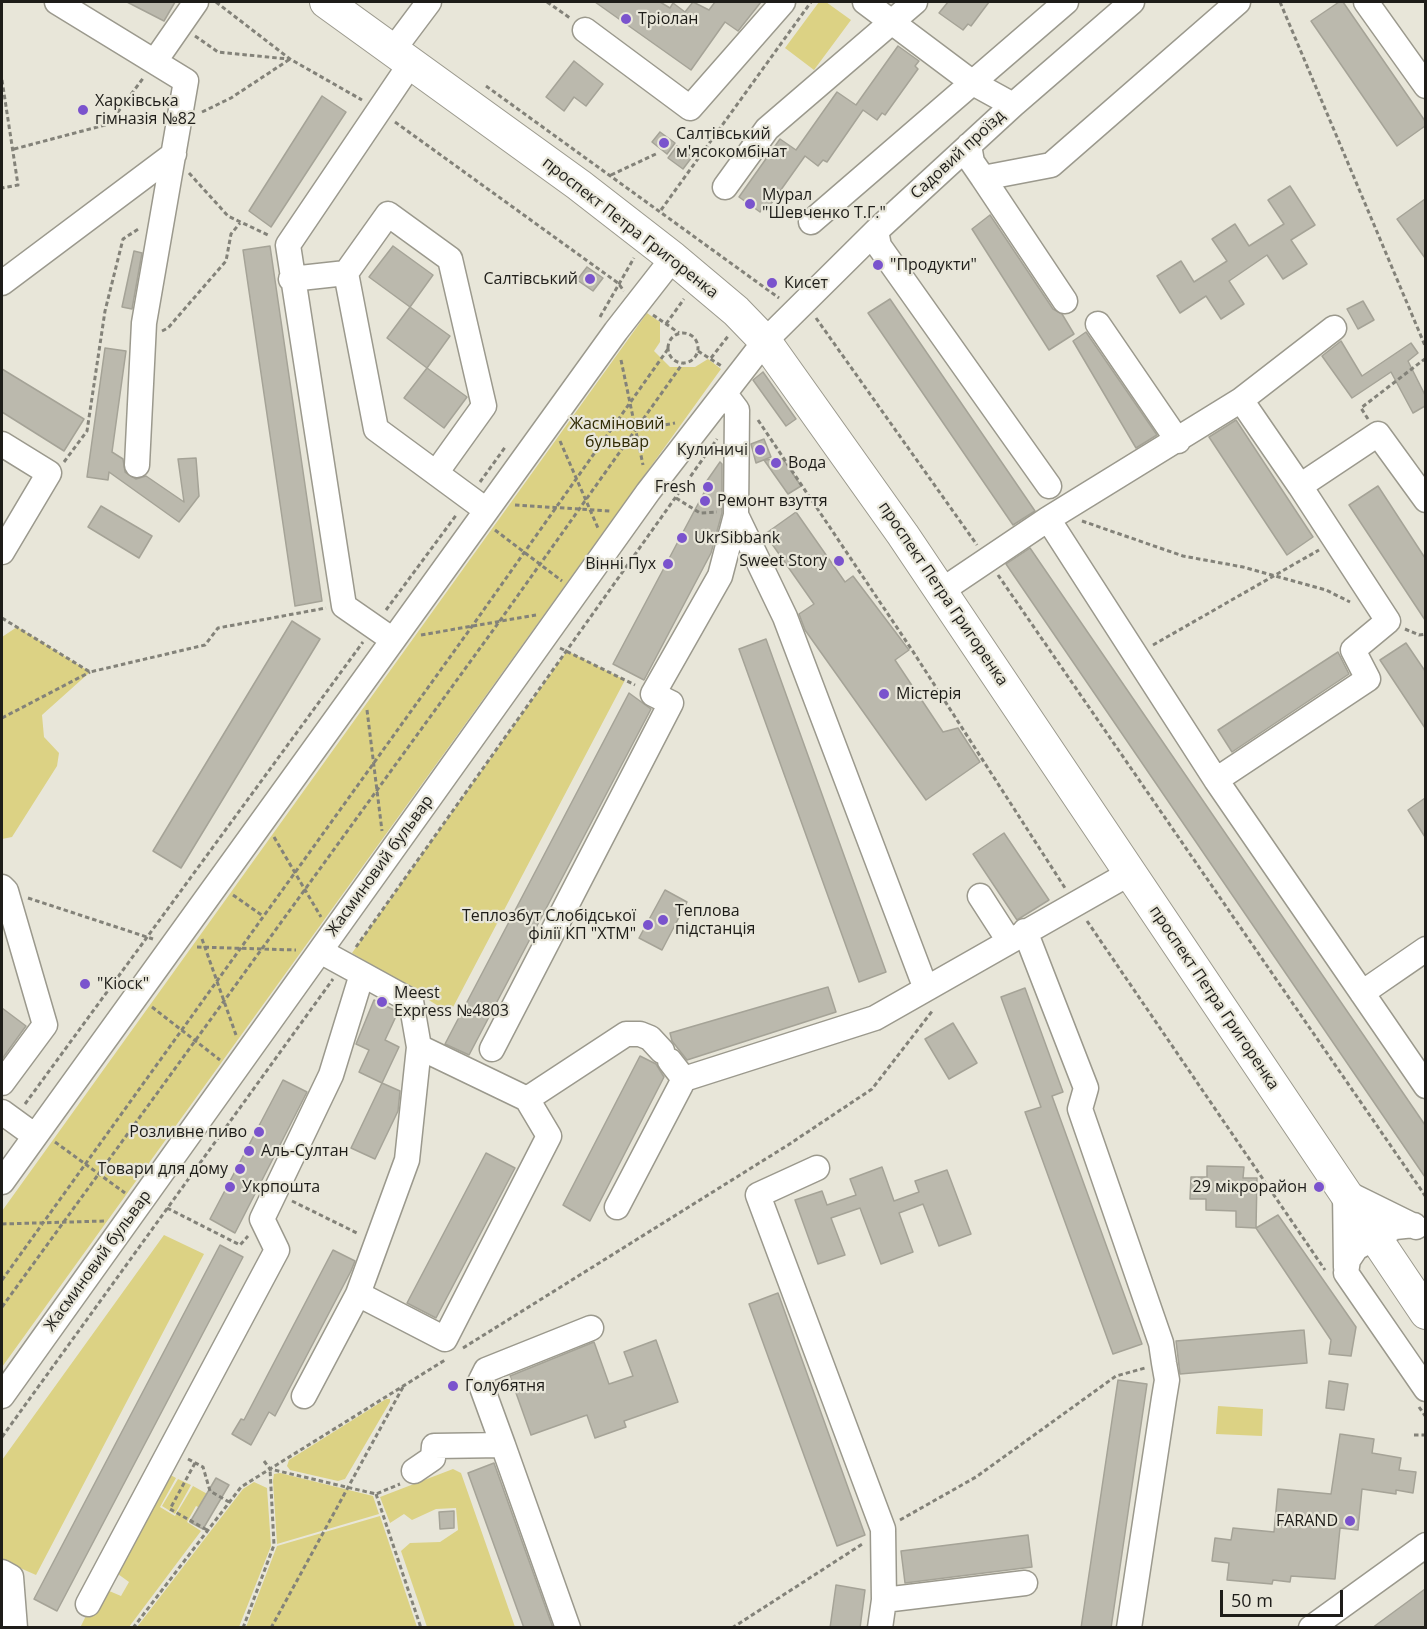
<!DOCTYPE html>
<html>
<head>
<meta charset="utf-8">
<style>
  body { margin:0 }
  #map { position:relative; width:1427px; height:1629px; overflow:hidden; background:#e8e6d9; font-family:"Open Sans",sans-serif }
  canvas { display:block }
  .frame { position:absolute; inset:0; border:3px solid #1e1d19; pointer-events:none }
  .scale { position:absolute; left:1220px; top:1590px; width:123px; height:27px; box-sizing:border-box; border:3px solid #1e1d19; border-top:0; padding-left:8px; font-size:18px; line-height:21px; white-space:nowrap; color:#1e1d19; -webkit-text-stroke:4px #e8e6d9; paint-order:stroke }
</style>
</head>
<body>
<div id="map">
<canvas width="1427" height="1629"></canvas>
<div class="frame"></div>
<div class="scale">50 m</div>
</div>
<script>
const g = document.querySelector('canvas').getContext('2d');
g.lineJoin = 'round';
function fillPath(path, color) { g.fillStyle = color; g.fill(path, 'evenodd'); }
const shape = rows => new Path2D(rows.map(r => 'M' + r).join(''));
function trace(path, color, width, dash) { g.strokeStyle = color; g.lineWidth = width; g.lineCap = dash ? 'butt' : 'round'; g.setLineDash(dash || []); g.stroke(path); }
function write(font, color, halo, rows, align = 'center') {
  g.font = font + ' "Open Sans",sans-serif'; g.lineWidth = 4.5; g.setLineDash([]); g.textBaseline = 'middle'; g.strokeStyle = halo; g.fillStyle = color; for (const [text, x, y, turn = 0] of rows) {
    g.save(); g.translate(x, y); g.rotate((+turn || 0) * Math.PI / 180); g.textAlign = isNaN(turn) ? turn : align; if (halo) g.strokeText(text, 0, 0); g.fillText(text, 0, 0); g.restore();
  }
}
fillPath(shape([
  [819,2,826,2,851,20,814,70,785,48],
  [647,313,660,322,660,342,654,351,670,367,695,367,708,359,721,369,2,1367,2,1211],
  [17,627,90,672,42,715,44,737,59,753,57,766,12,837,2,839,2,637],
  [567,651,625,680,451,1011,445,1010,352,953],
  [164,1235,204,1254,36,1575,2,1560,2,1460],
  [386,1399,390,1399,390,1402,345,1479,338,1481,290,1470,287,1466,289,1460],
  [1218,1406,1263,1409,1262,1436,1216,1434],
  [453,1469,461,1473,515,1627,427,1627,401,1551,410,1543,440,1542,458,1530,456,1508,436,1509,412,1520,404,1514,390,1523,380,1497],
  [163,1471,176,1478,160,1507,175,1516,193,1486,220,1501,212,1514,196,1506,187,1522,201,1531,129,1627,80,1628,100,1587,121,1596,129,1582,111,1569],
  [280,1473,373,1496,379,1514,277,1544,273,1481,274,1474],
  [178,1479,191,1485,175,1514,162,1506],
  [254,1482,267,1488,271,1546,239,1627,137,1627,243,1489],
  [380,1516,417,1627,246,1627,277,1546]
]), '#dcd284');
const building = shape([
  [127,2,175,2,164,21,127,2],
  [595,2,660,2,670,8,673,3,685,12,693,2,709,10,715,2,761,2,738,31,725,22,691,70,595,2],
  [948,2,989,2,971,26,968,24,963,30,939,13,948,2],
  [1339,2,1343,2,1425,121,1425,126,1397,146,1311,21,1339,2],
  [898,46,919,61,915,66,918,69,885,115,882,113,877,120,863,110,827,162,823,160,818,166,805,156,768,208,764,206,760,212,739,197,780,139,796,150,837,92,856,105,898,46],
  [574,61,603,84,586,106,574,97,564,111,546,97,574,61],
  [322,96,346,112,271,227,249,211,322,96],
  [660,132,675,143,667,154,652,142,660,132],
  [677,146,692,157,683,169,668,158,677,146],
  [1290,186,1315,225,1291,240,1307,264,1283,279,1267,255,1229,281,1244,304,1221,319,1206,296,1180,313,1157,276,1181,261,1194,282,1227,261,1212,239,1235,224,1249,246,1284,224,1268,200,1290,186],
  [1425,199,1425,258,1397,219,1425,199],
  [990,215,1053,309,1062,314,1074,334,1049,350,972,229,990,215],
  [270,246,322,601,295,606,243,250,270,246],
  [393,246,433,275,410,307,369,277,393,246],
  [134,251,142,253,132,309,122,307,134,251],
  [587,267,603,278,593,291,577,280,587,267],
  [890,299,1035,511,1013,525,868,313,890,299],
  [1363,301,1374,320,1358,329,1347,309,1363,301],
  [410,307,450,336,427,368,387,338,410,307],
  [1086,332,1157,435,1136,448,1073,341,1086,332],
  [1341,341,1362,376,1411,343,1418,353,1408,361,1425,395,1425,406,1413,413,1391,372,1352,398,1322,356,1341,341],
  [105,348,126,351,112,452,123,459,125,472,136,479,146,476,184,502,178,459,196,458,199,496,179,522,109,472,108,480,87,477,105,348],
  [427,368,467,397,444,428,404,398,427,368],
  [2,369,84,419,64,451,2,412,2,369],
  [763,372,796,419,786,426,753,380,763,372],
  [1236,420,1313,537,1287,555,1209,437,1236,420],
  [764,439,771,457,756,463,751,444,764,439],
  [783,459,801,486,788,494,764,460,783,459],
  [720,462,722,464,722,513,711,553,644,680,613,664,707,487,704,485,720,462],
  [1378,486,1425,558,1425,620,1349,505,1378,486],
  [101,506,152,536,139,558,88,527,101,506],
  [796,512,845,582,853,576,909,650,895,660,943,732,958,728,980,762,926,800,805,630,799,614,814,604,765,534,796,512],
  [1030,548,1425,1125,1425,1177,1006,564,1030,548],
  [292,621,320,639,181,868,153,851,292,621],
  [766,639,886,972,859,982,739,649,766,639],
  [1406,643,1425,671,1425,728,1380,660,1406,643],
  [1338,652,1349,674,1232,752,1218,730,1338,652],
  [629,693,651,709,469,1055,445,1044,629,693],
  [1425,798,1425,837,1408,810,1425,798],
  [1004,833,1049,900,1017,920,973,854,1004,833],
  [665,890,687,902,662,950,639,938,665,890],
  [828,987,836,1012,687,1060,672,1041,670,1033,828,987],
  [1025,988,1063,1092,1052,1096,1142,1344,1113,1354,1025,1112,1041,1107,1001,997,1025,988],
  [374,1000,398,1012,385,1040,399,1047,382,1083,359,1072,369,1050,356,1044,374,1000],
  [2,1008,26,1026,2,1059,2,1008],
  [953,1023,977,1063,949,1079,925,1039,953,1023],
  [640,1056,656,1064,664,1077,590,1221,563,1205,640,1056],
  [283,1080,307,1092,235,1233,210,1219,283,1080],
  [382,1083,400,1091,398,1111,375,1159,351,1148,382,1083],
  [486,1153,515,1168,436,1318,407,1303,486,1153],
  [1207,1166,1244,1167,1243,1178,1257,1178,1256,1228,1236,1227,1236,1211,1206,1210,1206,1199,1190,1199,1191,1177,1207,1177,1207,1166],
  [882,1167,894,1201,919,1192,915,1181,947,1170,971,1234,939,1246,923,1204,899,1213,913,1252,881,1264,860,1208,831,1218,845,1255,818,1264,795,1200,822,1191,827,1205,856,1195,850,1179,882,1167],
  [1278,1215,1356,1327,1351,1356,1329,1354,1331,1340,1256,1228,1278,1215],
  [220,1245,243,1257,57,1611,34,1599,220,1245],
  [333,1250,355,1261,351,1271,275,1416,269,1412,251,1445,232,1434,241,1419,244,1420,333,1250],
  [778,1293,865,1535,837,1546,749,1304,778,1293],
  [1304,1330,1307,1363,1180,1374,1176,1341,1304,1330],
  [656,1340,678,1402,624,1421,626,1427,595,1438,587,1415,531,1435,510,1376,594,1342,609,1384,633,1376,624,1352,656,1340],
  [1118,1380,1147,1384,1111,1628,1081,1628,1118,1380],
  [1329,1381,1348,1384,1344,1410,1326,1408,1329,1381],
  [1340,1434,1374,1439,1372,1453,1401,1458,1399,1470,1416,1472,1413,1493,1396,1490,1396,1494,1362,1489,1358,1530,1340,1528,1335,1579,1291,1576,1290,1582,1273,1580,1272,1584,1227,1580,1229,1563,1212,1561,1215,1538,1231,1540,1233,1528,1274,1532,1278,1489,1331,1494,1340,1434],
  [494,1463,553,1628,524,1628,468,1473,494,1463],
  [216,1478,229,1485,203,1529,190,1522,216,1478],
  [454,1511,454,1528,440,1529,439,1512,454,1511],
  [1028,1535,1032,1567,905,1583,901,1551,1028,1535],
  [836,1585,865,1590,860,1628,830,1628,836,1585],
  [1425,1589,1425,1628,1372,1628,1425,1589]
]);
fillPath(building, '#bbb9ad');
trace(building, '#a5a397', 1.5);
const minor = shape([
  [57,2,186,81,144,323,137,465],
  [865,2,973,83,1013,105],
  [1366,2,1426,86],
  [585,30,690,108,783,2],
  [393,50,429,2],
  [155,61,196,2],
  [969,145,972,162,983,178,1051,165,1238,2],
  [983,178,1065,301],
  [725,187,767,129,915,2],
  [811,222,1066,2],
  [876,231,879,246,1049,486],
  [346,273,388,214,450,259,484,406,436,473],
  [291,279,346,273,376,429,486,510],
  [2,283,174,154],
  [1098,324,1178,441],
  [1241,400,1334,328],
  [2,444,49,473,2,552],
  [736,515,785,617,926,989],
  [1048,519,1216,780,1426,1086],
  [941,591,1048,519,1241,400,1300,486,1378,434,1426,500],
  [393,640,344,606,288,245,411,63],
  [1216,780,1368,679,1353,650,1388,621,1300,486],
  [2,887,6,891,45,1025,2,1083],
  [980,896,1009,941],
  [1025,931,1086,1088,1080,1109,1161,1343,1164,1363,1167,1380,1164,1398,1129,1628],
  [1362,993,1426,949],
  [492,1049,671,703,653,694,720,576,736,515,737,410,725,394],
  [684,1079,875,1018,1130,873],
  [527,1099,626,1034,640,1034,650,1038,662,1051],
  [2,1112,35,1136],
  [817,1168,758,1195,883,1529,884,1600,880,1628],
  [2,1182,616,331,673,258],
  [617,1207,684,1079,670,1061],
  [1414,1225,1395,1227,1356,1248,1348,1260,1346,1273,1426,1389],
  [1346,1267,1345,1192,1416,1227],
  [358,1294,445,1339,549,1136,527,1099,419,1047],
  [2,1396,648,492,765,341,876,231,1013,105,1132,2],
  [304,1396,358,1294,407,1160,419,1047,411,1001,362,974],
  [503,1445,480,1382,486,1370,591,1328],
  [414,1471,433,1458,434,1446,503,1445,568,1628],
  [2,1572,11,1577,15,1628],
  [884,1600,1025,1583],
  [88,1604,277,1250,262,1219,331,1075,362,974,320,951],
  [1311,1628,1426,1545]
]);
const major = shape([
  [326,2,579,185,673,258,736,311,765,341,903,535,1426,1313]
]);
trace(minor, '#9b998d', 27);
trace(major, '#9b998d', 34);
trace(shape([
  [216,2,290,59,362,100],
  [547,2,570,18],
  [1280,2,1426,348],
  [195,36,218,52,288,59],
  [2,80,18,185,2,188],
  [486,86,779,298],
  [202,112,231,98,290,59],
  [395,122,618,283,624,291],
  [14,149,109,124,144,77],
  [189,173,228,216,270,236],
  [611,175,658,153],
  [661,210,811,2],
  [653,315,679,333],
  [600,317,634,258],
  [816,318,977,545],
  [666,324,684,299],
  [162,331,168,328,226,261,231,234,240,223],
  '668 348a15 15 0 1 1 30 0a15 15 0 1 1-30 0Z',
  [698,351,723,367],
  [711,358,729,335],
  [621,360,643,465],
  [1368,419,1361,408,1426,358],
  [758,420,912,650,1065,888],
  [636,430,675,423],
  [560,441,598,528],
  [64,462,87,431,105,311,123,239,140,228],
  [480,482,506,446],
  [676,498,700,513,717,512],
  [515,505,610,511],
  [1082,521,1183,556,1243,567,1326,590,1350,602],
  [495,530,562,581],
  [998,575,1426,1197],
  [386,610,457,514],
  [2,618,90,672,205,645,218,628,326,608],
  [1405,629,1419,635,1426,634],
  [421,635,536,615],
  [1153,645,1319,550],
  [560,648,635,685],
  [367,710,382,831],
  [2,718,90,672],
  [274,837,321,917],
  [233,895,263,916],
  [28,898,153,939],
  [1087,921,1325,1270],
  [202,939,236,1035],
  [197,947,296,950],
  [356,947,717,439],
  [152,1007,220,1060],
  [25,1104,363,642],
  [55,1142,125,1193],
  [292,1201,359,1234],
  [167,1208,240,1245,248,1236],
  [2,1224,104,1221],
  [2,1280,473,625,668,349],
  [2,1307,499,622,683,363],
  [463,1348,788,1145,872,1089,933,1010],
  [1419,1407,1426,1417],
  [1414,1435,1426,1435],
  [2,1437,333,979],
  [188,1459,203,1467,210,1491,229,1502],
  [264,1461,270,1469,376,1494,400,1484],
  [195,1463,170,1509,207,1530],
  [376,1494,421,1628],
  [900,1520,976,1477,1116,1376,1145,1368],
  [133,1628,241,1487,445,1360],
  [243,1628,274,1545,270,1469],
  [271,1628,403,1387],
  [732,1628,864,1543]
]), '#838279', 3, [4.5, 3]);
trace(minor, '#fff', 24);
trace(major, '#fff', 32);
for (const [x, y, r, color] of [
  [626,19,6,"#7a53cd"],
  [83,110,6,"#7a53cd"],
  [664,143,6,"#7a53cd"],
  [750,204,6,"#7a53cd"],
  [878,265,6,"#7a53cd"],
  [590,279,6,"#7a53cd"],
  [772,283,6,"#7a53cd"],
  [760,450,6,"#7a53cd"],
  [776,463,6,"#7a53cd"],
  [708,487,6,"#7a53cd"],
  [705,501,6,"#7a53cd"],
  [682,538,6,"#7a53cd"],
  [839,561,6,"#7a53cd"],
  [668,564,6,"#7a53cd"],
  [884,694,6,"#7a53cd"],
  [663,920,6,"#7a53cd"],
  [648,925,6,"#7a53cd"],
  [85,984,6,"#7a53cd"],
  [382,1002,6,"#7a53cd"],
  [259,1132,6,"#7a53cd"],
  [249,1151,6,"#7a53cd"],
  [240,1169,6,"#7a53cd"],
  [230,1187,6,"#7a53cd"],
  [1319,1187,6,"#7a53cd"],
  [453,1386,6,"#7a53cd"],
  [1350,1521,6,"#7a53cd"]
]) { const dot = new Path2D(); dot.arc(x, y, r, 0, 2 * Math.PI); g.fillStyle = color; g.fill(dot); trace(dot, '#e8e6d9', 2); }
write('16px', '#1e1d19', '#e8e6d9', [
  ["Тріолан",638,19],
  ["Харківська",95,101],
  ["гімназія №82",95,119],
  ["Салтівський",676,134],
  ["м'ясокомбінат",676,152],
  ["Мурал",762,195],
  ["\"Шевченко Т.Г.\"",762,213],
  ["\"Продукти\"",890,265],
  ["Салтівський",578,279,"right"],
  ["Кисет",784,283],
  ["Кулиничі",748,450,"right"],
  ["Вода",788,463],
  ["Fresh",696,487,"right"],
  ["Ремонт взуття",717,501],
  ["UkrSibbank",694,538],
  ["Sweet Story",827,561,"right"],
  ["Вінні Пух",656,564,"right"],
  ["Містерія",896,694],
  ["Теплова",675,911],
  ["підстанція",675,929],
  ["Теплозбут Слобідської",636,916,"right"],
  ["філії КП \"ХТМ\"",636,934,"right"],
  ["\"Кіоск\"",97,984],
  ["Meest",394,993],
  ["Express №4803",394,1011],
  ["Розливне пиво",247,1132,"right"],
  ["Аль-Султан",261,1151],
  ["Товари для дому",228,1169,"right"],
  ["Укрпошта",242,1187],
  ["29 мікрорайон",1307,1187,"right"],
  ["Голубятня",465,1386],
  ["FARAND",1338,1521,"right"]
], 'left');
write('16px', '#1e1d19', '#e8e6d9', [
  ["Садовий проїзд",958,155,-43],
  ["проспект Петра Григоренка",630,228,38],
  ["проспект Петра Григоренка",943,594,56],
  ["Жасминовий бульвар",380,866,-54],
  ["проспект Петра Григоренка",1214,998,56],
  ["Жасминовий бульвар",98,1261,-54]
]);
write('16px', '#302b05', '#e8e6d9', [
  ["Жасміновий",617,424],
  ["бульвар",617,442]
]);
</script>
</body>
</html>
